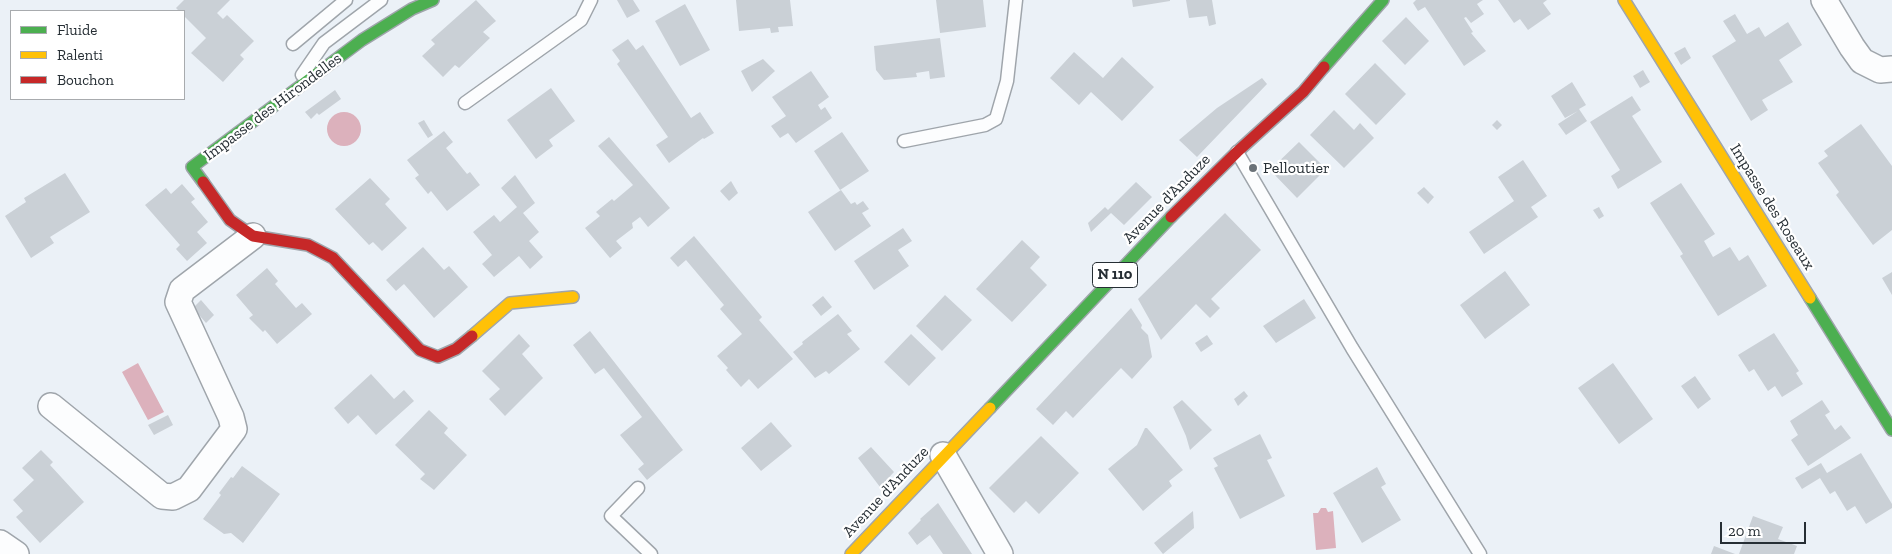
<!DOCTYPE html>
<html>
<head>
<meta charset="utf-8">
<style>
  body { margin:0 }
  #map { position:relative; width:1892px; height:554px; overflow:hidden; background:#ebf1f7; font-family:"Zilla Slab",serif }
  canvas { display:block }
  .legend { position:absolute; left:10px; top:10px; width:175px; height:90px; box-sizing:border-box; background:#fff; border:1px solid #a8abae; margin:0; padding:6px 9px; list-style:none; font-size:15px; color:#262e34 }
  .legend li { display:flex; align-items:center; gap:10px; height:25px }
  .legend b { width:25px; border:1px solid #a8abae }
  .scale { position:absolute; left:1720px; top:522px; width:86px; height:22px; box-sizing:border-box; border:2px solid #262e34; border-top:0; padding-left:6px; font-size:15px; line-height:18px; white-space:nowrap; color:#262e34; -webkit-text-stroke:4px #fff; paint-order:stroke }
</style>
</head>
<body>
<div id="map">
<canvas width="1892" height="554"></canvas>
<ul class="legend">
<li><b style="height:6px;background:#4caf50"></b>Fluide</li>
<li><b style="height:6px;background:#ffc107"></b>Ralenti</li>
<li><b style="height:6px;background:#c62828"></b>Bouchon</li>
</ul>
<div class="scale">20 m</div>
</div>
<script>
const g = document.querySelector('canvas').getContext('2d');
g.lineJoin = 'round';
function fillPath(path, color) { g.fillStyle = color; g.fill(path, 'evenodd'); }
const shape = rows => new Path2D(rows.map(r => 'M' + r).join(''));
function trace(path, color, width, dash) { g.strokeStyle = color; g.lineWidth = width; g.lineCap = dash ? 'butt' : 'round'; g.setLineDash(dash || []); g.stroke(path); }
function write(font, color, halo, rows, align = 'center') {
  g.font = font + ' "Zilla Slab",serif'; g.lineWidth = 4.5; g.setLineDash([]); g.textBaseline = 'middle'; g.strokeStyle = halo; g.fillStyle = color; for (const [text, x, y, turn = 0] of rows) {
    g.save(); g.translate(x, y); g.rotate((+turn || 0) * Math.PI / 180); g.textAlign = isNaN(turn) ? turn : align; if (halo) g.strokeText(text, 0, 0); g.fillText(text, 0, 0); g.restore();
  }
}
fillPath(shape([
  '327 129a17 17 0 1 1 34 0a17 17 0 1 1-34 0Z',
  [138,363,164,412,148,420,122,372],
  [1326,508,1328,512,1333,511,1336,548,1316,550,1313,513,1318,513,1321,508]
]), '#dcb1bc');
fillPath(shape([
  [184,0,230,0,217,13,223,19,227,15,254,41,240,55,244,59,223,82,191,53,206,38,184,16,184,11,179,11,176,8],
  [476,0,496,21,483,32,490,38,459,68,455,65,443,77,422,56,435,44,431,40],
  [617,0,633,0,640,11,627,18],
  [736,0,790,0,793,26,778,27,779,32,771,33,770,28,739,31],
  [936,0,983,0,986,27,940,33],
  [1132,0,1170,0,1170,1,1133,7],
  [1186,0,1212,0,1216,24,1209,26,1207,16,1189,18],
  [1416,0,1483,0,1477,4,1484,14,1471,23,1466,17,1464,18,1473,32,1471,33,1486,51,1464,66,1425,7,1418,11,1413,3],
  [1498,0,1547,0,1543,3,1551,14,1528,30,1520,19,1514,23],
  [685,4,710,50,680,66,655,21],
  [1735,14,1747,34,1759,27,1765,37,1788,22,1802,45,1779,60,1793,82,1762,100,1768,110,1751,121,1712,56,1736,41,1723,21],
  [1406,17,1429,41,1405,65,1382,41],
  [940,38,945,77,930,79,929,71,916,73,917,77,884,80,876,70,874,46],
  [628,39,636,50,643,45,691,118,700,112,714,133,704,139,703,138,669,163,656,145,668,137,617,64,620,61,612,50],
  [1685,47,1691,58,1681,65,1674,53],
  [1074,52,1103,78,1122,57,1154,87,1122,121,1091,92,1079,105,1050,78],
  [763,59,775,71,752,92,741,71],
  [1375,63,1406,94,1376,125,1345,94],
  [1643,70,1650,82,1640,88,1633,76],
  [811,71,829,97,818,105,821,110,825,107,832,118,796,143,788,133,780,138,771,126,786,116,772,97],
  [1262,78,1267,84,1197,157,1179,140,1217,108],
  [1572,82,1586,105,1579,109,1587,121,1566,135,1558,124,1578,111,1565,118,1551,96],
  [551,88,575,121,549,140,553,146,536,159,507,120],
  [335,90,341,99,319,115,317,113,311,119,305,112],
  [1632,96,1641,110,1632,116,1662,162,1618,189,1611,176,1620,170,1590,122],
  [1334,110,1354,130,1360,123,1374,138,1344,168,1310,135],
  [424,120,433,135,428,138,418,123],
  [1497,120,1502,125,1497,130,1492,125],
  [1861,124,1892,166,1892,230,1873,245,1836,195,1839,192,1818,163,1828,156,1824,151],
  [444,131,453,142,446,148,467,174,470,172,480,185,447,211,431,191,428,194,415,178,419,175,407,160],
  [842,132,869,171,840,190,814,151],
  [609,137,670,208,648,227,640,217,632,223,633,228,616,241,622,248,610,258,585,228,600,216,596,212,612,199,614,201,633,185,598,146],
  [1299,142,1326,169,1297,198,1270,170],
  [1523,160,1547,196,1531,207,1538,217,1484,254,1469,232,1514,201,1498,177],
  [65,173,90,212,50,237,54,243,31,258,5,216,26,202,24,198],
  [515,175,535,203,523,213,539,232,529,241,543,257,530,269,519,256,494,277,482,264,492,255,473,232,494,215,500,222,517,207,501,188],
  [370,178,390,199,385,204,407,228,382,251,373,242,369,245,335,209],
  [731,181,738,193,729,201,720,191],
  [1136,182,1152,197,1124,225,1111,213,1091,232,1088,223,1105,207,1108,210],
  [1681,183,1715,234,1704,241,1713,257,1730,247,1739,261,1748,255,1767,286,1718,316,1680,256,1683,254,1650,203],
  [182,184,195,199,191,202,208,222,197,232,207,243,187,261,176,249,180,245,145,205,166,188,171,194],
  [1424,187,1434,197,1428,204,1417,193],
  [841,190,851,204,855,202,857,205,863,201,869,209,862,213,871,226,835,251,808,212],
  [1599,207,1604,216,1599,219,1593,210],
  [1225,213,1261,250,1211,299,1220,308,1210,318,1196,304,1161,340,1138,299],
  [903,228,912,241,898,250,909,266,874,290,854,261],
  [694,236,762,317,759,320,793,359,758,389,749,379,741,387,726,370,728,368,717,356,742,334,720,309,724,305,686,260,678,267,670,258],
  [1022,240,1040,257,1030,268,1047,285,1012,322,976,289],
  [423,247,444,270,449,266,468,287,434,318,404,284,396,291,386,280],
  [267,268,278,281,275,284,296,308,302,303,312,314,277,344,265,330,263,332,249,318,253,315,236,295],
  [1505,271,1530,305,1485,339,1460,305],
  [1892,272,1892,295,1882,278],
  [945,295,972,320,942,351,916,326],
  [823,296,832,307,821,316,812,305],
  [1304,299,1316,318,1276,343,1263,326],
  [201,300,214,315,206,323,193,308],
  [1131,308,1142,325,1141,328,1148,335,1152,357,1132,379,1121,368,1073,418,1066,411,1053,425,1036,409],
  [838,314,852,331,847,334,860,349,829,374,826,371,815,378,793,352,803,344,802,342],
  [590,331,683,450,647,480,638,469,644,464,620,435,642,417,604,368,595,374,573,345],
  [1774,333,1799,371,1796,373,1803,384,1782,397,1775,386,1768,391,1754,369,1749,372,1738,355],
  [519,334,530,346,522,354,543,378,505,416,489,399,500,389,482,371],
  [911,334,936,358,909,386,884,362],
  [1207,335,1213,344,1201,352,1195,343],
  [1613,363,1653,419,1619,444,1578,388],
  [371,374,394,399,404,390,414,401,376,435,358,415,348,424,334,408],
  [1695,376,1711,399,1698,409,1681,386],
  [1244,391,1248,396,1238,406,1234,399],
  [1182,400,1212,430,1190,450,1186,436,1173,407],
  [1822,400,1830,412,1825,415,1835,430,1841,425,1851,438,1808,466,1791,440,1798,435,1790,421],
  [429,410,448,428,444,433,467,455,434,490,420,479,425,474,395,445],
  [168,415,173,425,154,435,148,425],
  [771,422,792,446,761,471,741,448],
  [1145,428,1147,428,1183,470,1169,481,1172,486,1143,511,1108,469,1137,445],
  [1260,434,1272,458,1267,460,1285,496,1240,519,1214,468,1218,466,1213,458],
  [1041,436,1079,473,1039,514,1026,501,1014,513,989,488],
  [871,447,894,472,880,487,858,458],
  [41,450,53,462,50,465,84,502,40,543,16,517,23,511,13,500,34,480,22,468],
  [1861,453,1892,504,1892,508,1866,524,1855,506,1847,511,1835,491,1830,494,1820,478,1802,489,1795,478,1821,463,1827,473],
  [242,466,280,494,243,543,231,533,224,534,203,519,221,495,219,493,231,477,233,478],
  [1377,467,1386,484,1381,487,1401,520,1362,543,1333,493],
  [938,503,972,554,943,554,930,535,917,545,908,533,921,520,920,519],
  [1193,511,1194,528,1163,554,1154,543],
  [1753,516,1783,527,1778,539,1797,546,1794,554,1739,554],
  [1714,546,1735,554,1711,554]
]), '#cad0d6');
const lane = shape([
  [293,44,346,0],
  [302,75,324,43,381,0],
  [465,103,581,20,591,0],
  [904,141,985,125,996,119,1007,81,1016,0],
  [1237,152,1352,348,1480,554],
  [638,488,611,516,651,554]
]);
const street = shape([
  [1824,0,1852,47,1862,61,1880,70,1892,69],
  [51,406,162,496,173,497,189,489,234,429,231,417,178,302,182,290,253,236],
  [943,455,1000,554],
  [0,543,16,554]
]);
const fast = shape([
  [1324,67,1383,0],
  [203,182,192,167,362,40,412,9,433,0],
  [1810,298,1892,430],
  [990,408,1171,217]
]);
const slow = shape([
  [1624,0,1810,298],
  [472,336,510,303,573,297],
  [851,554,990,408]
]);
const jam = shape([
  [203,182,230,220,253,236,308,245,333,258,420,350,438,357,456,349,472,336],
  [1171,217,1237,152,1303,92,1324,67]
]);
trace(lane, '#9fa5ab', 15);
trace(street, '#9fa5ab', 28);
trace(fast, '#9fa5ab', 14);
trace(slow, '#9fa5ab', 14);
trace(jam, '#9fa5ab', 14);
trace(lane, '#fcfdfe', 12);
trace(street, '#fcfdfe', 25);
trace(fast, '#4caf50', 11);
trace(slow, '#ffc107', 11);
trace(jam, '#c62828', 11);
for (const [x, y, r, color] of [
  [1253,168,5,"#6b7278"]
]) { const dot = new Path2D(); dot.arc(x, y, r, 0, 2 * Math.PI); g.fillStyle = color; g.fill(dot); trace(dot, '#fff', 2); }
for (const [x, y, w] of [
  [1115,275,45]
]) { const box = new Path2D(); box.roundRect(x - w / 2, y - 12.5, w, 25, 4); g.fillStyle = '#fff'; g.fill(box); trace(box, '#262e34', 1); }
write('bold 15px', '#262e34', null, [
  ["N 110",1115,275]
]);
write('16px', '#262e34', '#fff', [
  ["Impasse des Hirondelles",273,107,-37],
  ["Avenue d'Anduze",1167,199,-46],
  ["Impasse des Roseaux",1772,207,58],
  ["Avenue d'Anduze",886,492,-47]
]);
write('16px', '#262e34', '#fff', [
  ["Pelloutier",1263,168]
], 'left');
</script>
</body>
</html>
